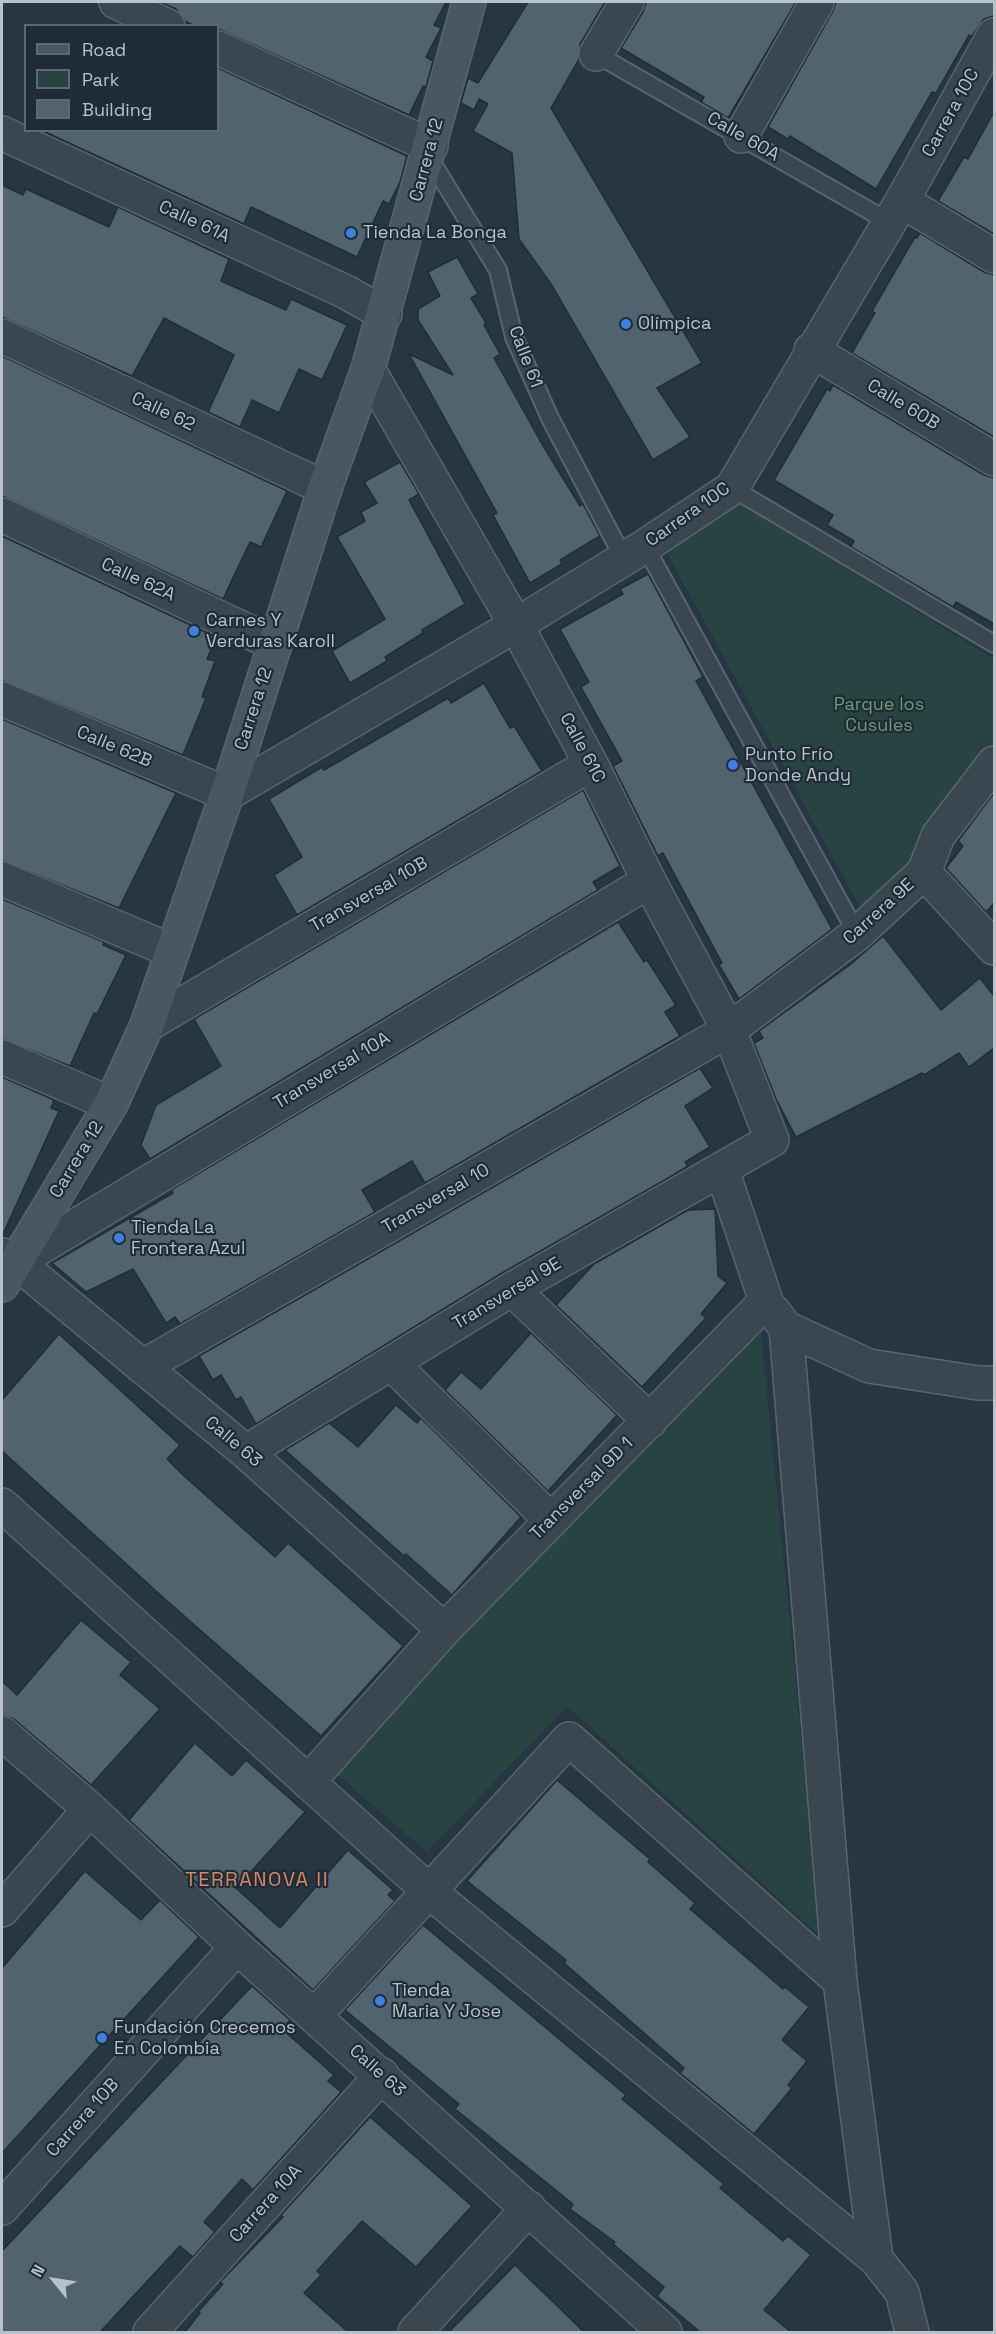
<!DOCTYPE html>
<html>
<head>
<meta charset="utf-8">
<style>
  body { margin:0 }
  #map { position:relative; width:996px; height:2334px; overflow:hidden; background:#263642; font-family:"Space Grotesk",sans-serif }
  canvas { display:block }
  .frame { position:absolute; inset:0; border:3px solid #b7c2cb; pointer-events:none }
  .legend { position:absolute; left:24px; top:24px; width:195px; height:108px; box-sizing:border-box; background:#1f2c37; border:2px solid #5c6872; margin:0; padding:8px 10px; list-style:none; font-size:18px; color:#b7c2cb }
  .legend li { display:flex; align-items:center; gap:12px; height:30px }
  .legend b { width:30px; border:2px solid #5c6872 }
  .north { position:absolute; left:24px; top:2250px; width:60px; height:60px; -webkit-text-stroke:4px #1f2c37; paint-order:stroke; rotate:300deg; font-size:16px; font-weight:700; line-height:24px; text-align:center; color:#b7c2cb }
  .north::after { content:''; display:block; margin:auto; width:21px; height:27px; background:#b7c2cb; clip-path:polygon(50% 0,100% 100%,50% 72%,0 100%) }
</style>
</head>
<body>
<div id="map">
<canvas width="996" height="2334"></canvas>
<div class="frame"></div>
<ul class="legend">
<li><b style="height:8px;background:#485764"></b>Road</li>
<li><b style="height:16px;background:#284342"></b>Park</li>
<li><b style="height:16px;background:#51636f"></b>Building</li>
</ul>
<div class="north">N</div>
</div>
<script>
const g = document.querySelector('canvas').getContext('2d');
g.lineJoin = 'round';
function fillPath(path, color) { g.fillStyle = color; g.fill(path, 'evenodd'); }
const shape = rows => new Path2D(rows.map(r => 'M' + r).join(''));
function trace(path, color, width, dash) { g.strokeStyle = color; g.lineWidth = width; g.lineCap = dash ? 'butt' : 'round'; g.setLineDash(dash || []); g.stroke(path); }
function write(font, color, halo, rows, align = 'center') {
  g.font = font + ' "Space Grotesk",sans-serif'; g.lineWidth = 4.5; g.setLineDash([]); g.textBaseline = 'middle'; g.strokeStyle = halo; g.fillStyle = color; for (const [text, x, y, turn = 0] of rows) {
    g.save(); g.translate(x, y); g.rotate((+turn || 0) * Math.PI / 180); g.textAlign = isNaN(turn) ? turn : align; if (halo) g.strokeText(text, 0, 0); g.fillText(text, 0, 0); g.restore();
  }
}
fillPath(shape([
  [739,502,994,659,994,746,918,843,911,866,862,911,667,553],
  [759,1311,821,1937,567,1706,427,1852,335,1773]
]), '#284342');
const building = shape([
  [160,2,446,2,434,25,441,28,426,57,433,61,426,87,423,86,409,115,218,29,218,26,195,26,185,21,176,9,160,2],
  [528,2,605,2,580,44,579,59,551,108,702,363,657,388,690,437,653,460,551,284,519,239,512,153,473,131,488,104,479,99,474,110,461,103,468,78,478,83,528,2],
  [646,2,796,2,728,118,701,102,704,97,621,48,643,12,646,2],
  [836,2,994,2,994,16,984,19,972,36,969,35,936,93,932,92,876,189,790,136,788,139,768,127,833,11,836,2],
  [218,68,407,156,400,182,389,204,383,201,357,257,251,207,244,224,41,130,218,130,218,68],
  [994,112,994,234,938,201,964,157,968,159,994,112],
  [2,185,23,195,26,189,109,227,118,207,229,259,221,281,286,310,291,299,347,325,322,380,299,369,279,413,252,400,240,427,208,412,234,355,164,318,132,376,2,317,2,185],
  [920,233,984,272,994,275,994,437,852,353,875,313,872,311,915,237,917,238,920,233],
  [457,257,478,294,471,298,486,323,484,325,500,354,494,358,542,444,580,506,583,504,600,536,560,560,562,564,530,583,493,515,497,513,409,354,453,375,418,320,418,309,440,296,428,272,457,257],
  [2,356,287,491,261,547,250,542,223,599,2,496,2,356],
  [833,385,984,475,994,478,994,624,956,602,953,607,851,547,854,541,827,525,833,515,774,480,827,389,830,391,833,385],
  [400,462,419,494,409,500,465,604,422,630,423,633,385,657,387,661,350,683,332,651,385,619,337,537,365,521,361,512,377,503,364,482,400,462],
  [2,536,216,637,207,659,215,661,202,697,206,698,183,755,2,681,2,536],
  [648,574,703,677,696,681,832,929,739,999,719,965,722,963,663,853,658,856,613,766,622,761,581,687,589,682,560,629,623,594,620,589,648,574],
  [484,683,510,728,514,726,542,771,297,915,274,875,302,857,269,799,322,767,324,770,448,698,451,703,484,683],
  [2,719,176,793,119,908,2,861,2,719],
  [583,790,620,866,593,882,598,890,150,1159,141,1145,156,1105,221,1066,194,1019,583,790],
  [994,793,994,903,986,912,946,868,963,846,958,841,994,793],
  [2,899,104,942,103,945,126,955,97,1014,94,1013,70,1066,2,1039,2,899],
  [618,922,644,962,647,960,676,1005,665,1012,680,1036,425,1183,412,1161,362,1190,375,1212,180,1324,175,1317,166,1323,133,1269,86,1292,52,1263,173,1193,171,1190,618,922],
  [883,936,941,1010,980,978,994,996,994,1048,969,1067,959,1053,924,1075,922,1073,796,1137,776,1099,754,1043,763,1038,759,1031,851,964,883,936],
  [700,1068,713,1088,685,1106,710,1147,685,1162,688,1166,670,1177,502,1273,256,1424,241,1397,236,1400,221,1375,213,1380,199,1356,700,1068],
  [2,1077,54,1100,51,1108,59,1111,2,1236,2,1077],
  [715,1209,718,1276,727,1283,701,1314,706,1318,642,1387,556,1305,594,1264,688,1210,715,1209],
  [531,1333,617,1415,548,1491,445,1390,461,1372,481,1389,531,1333],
  [59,1334,180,1445,167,1459,184,1476,275,1557,288,1543,403,1646,321,1736,166,1600,2,1451,2,1400,59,1334],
  [396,1405,417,1423,421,1418,521,1517,452,1595,406,1554,404,1556,285,1450,329,1423,358,1447,396,1405],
  [81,1620,131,1662,120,1675,160,1709,91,1785,14,1719,2,1715,2,1681,17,1695,81,1620],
  [195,1743,232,1776,246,1760,305,1812,236,1888,280,1928,348,1850,393,1890,388,1895,395,1901,313,1990,129,1820,195,1743],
  [557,1780,650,1859,648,1862,695,1903,690,1909,783,1989,785,1987,809,2007,782,2040,807,2061,788,2085,792,2088,754,2134,680,2073,684,2068,564,1963,566,1960,467,1881,557,1780],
  [85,1871,141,1920,160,1900,199,1937,2,2153,2,1968,85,1871],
  [423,1925,626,2095,622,2099,724,2184,720,2188,783,2241,788,2236,811,2255,764,2310,791,2332,700,2332,657,2296,664,2287,613,2244,615,2242,570,2209,573,2204,455,2109,459,2104,345,2010,423,1925],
  [252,1986,290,2020,282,2029,334,2075,328,2081,341,2092,253,2190,242,2179,204,2222,215,2232,193,2257,180,2246,100,2332,2,2332,2,2251,252,1986],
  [370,2117,472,2206,416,2267,362,2221,317,2271,321,2275,304,2293,348,2332,185,2332,200,2313,198,2312,223,2284,220,2282,283,2217,281,2215,370,2117],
  [515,2265,584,2332,449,2332,515,2265]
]);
fillPath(building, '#51636f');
trace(building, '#212e39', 1.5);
const lane = shape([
  [596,54,889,222],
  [428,156,498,270,514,337,550,418,624,559],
  [732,488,994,644],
  [645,546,857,934]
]);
const street = shape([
  [116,2,168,26],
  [218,48,431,146],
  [596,54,627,2],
  [2,133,346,292,385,314],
  [741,136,817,2],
  [902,201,994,256],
  [2,336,325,488],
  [811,350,994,459],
  [2,515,275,644],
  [2,699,227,794,516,625,645,546,732,488,902,201,994,35],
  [924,872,994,948],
  [2,879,172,951],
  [147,1025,591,764],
  [2,1057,111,1104],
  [2,1255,16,1262,246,1452,444,1630],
  [16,1262,649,881],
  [512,1289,650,1421],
  [774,1312,786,1328,869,1366,978,1383,994,1383],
  [786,1328,840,1981,876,2259],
  [391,1363,551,1520],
  [142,1367,729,1030,857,934,924,872,938,836,994,763],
  [246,1452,512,1289,772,1140,729,1030,649,881,591,764,516,625,368,369],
  [2,1505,430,1892,876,2259,902,2292,912,2332],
  [2,1733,90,1809,237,1947,665,2332],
  [308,1782,444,1630,766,1301,722,1170],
  [2,1910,90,1809],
  [315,2015,569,1739,840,1981],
  [2,2208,237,1947],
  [150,2332,382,2075],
  [415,2332,529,2208]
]);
const secondary = shape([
  [2,1285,111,1104,147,1025,227,794,325,488,368,369,469,2]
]);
trace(lane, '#58656f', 20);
trace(street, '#58656f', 36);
trace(secondary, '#58656f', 36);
trace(lane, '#3a4751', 16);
trace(street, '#3a4751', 33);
trace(secondary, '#485764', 33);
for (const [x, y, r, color] of [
  [351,233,6,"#3f7fe0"],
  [626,324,6,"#3f7fe0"],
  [194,631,6,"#3f7fe0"],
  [733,765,6,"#3f7fe0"],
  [119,1238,6,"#3f7fe0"],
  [380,2001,6,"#3f7fe0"],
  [102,2038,6,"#3f7fe0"]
]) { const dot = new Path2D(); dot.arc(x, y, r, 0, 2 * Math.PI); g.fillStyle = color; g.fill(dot); trace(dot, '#1f2c37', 2); }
write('18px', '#b7c2cb', '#1f2c37', [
  ["Carrera 10C",951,113,-61],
  ["Calle 60A",743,137,30],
  ["Carrera 12",427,160,-75],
  ["Calle 61A",194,222,25],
  ["Calle 61",525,357,69],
  ["Calle 60B",903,405,31],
  ["Calle 62",163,412,25],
  ["Carrera 10C",688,515,-35],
  ["Calle 62A",138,580,25],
  ["Carrera 12",254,709,-72],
  ["Calle 62B",114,747,23],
  ["Calle 61C",582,748,62],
  ["Transversal 10B",369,895,-30],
  ["Carrera 9E",879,912,-42],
  ["Transversal 10A",332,1071,-31],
  ["Carrera 12",77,1160,-59],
  ["Transversal 10",436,1199,-30],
  ["Transversal 9E",507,1294,-31],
  ["Calle 63",233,1442,40],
  ["Transversal 9D 1",582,1489,-45],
  ["Calle 63",377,2071,42],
  ["Carrera 10B",83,2118,-48],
  ["Carrera 10A",266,2204,-48]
]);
write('18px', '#b7c2cb', '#1f2c37', [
  ["Tienda La Bonga",363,233],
  ["Olímpica",638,324],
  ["Carnes Y",206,621],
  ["Verduras Karoll",206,642],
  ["Punto Frío",745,755],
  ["Donde Andy",745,776],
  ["Tienda La",131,1228],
  ["Frontera Azul",131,1249],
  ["Tienda",392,1991],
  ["Maria Y Jose",392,2012],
  ["Fundación Crecemos",114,2028],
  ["En Colombia",114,2049]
], 'left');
write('18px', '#6e9c72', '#1f2c37', [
  ["Parque los",879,705],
  ["Cusules",879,726]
]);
g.letterSpacing = '1.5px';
write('20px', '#d78767', '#1f2c37', [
  ["TERRANOVA II",257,1881]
]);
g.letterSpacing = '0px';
</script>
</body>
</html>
